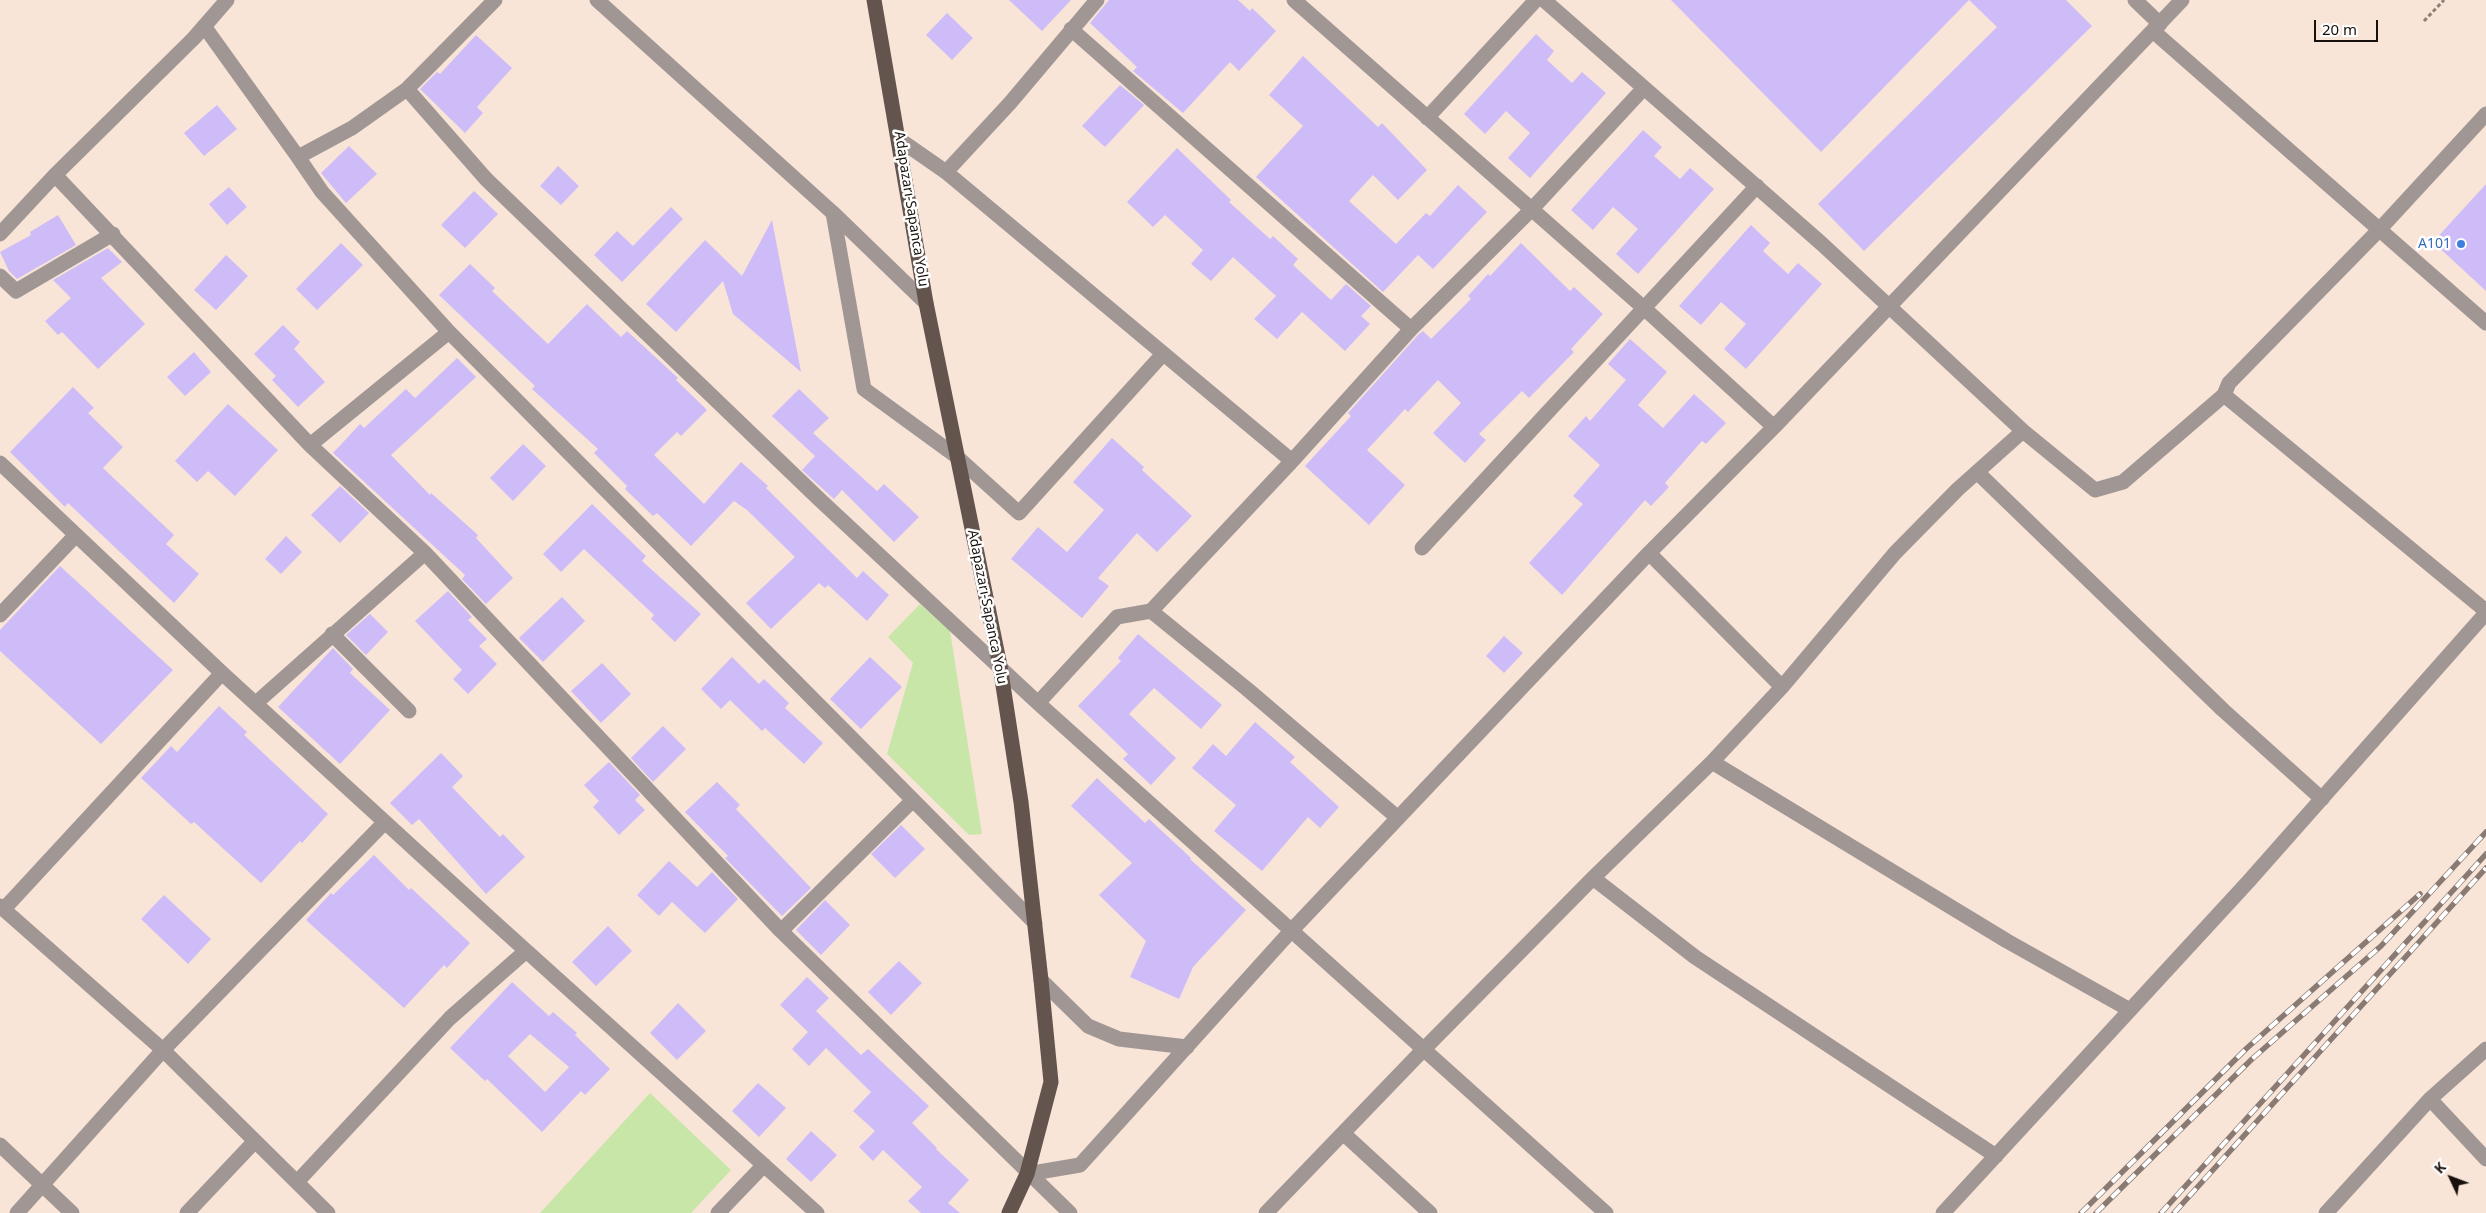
<!DOCTYPE html>
<meta charset="utf-8">
<style>
body{margin:0}
#map{position:relative;width:2486px;height:1213px;overflow:hidden;background:#f9e4d8;font-family:"Noto Sans",sans-serif}
canvas{display:block}
.north{position:absolute;left:2426px;top:1153px;width:50px;height:50px;-webkit-text-stroke:4px #fff;paint-order:stroke;rotate:313deg;font-size:14px;font-weight:700;line-height:20px;text-align:center;color:#17100c}
.north::after{content:'';display:block;margin:auto;width:18px;height:22px;background:#17100c;clip-path:polygon(50% 0,100% 100%,50% 72%,0 100%)}
.scale{position:absolute;left:2314px;top:20px;width:64px;height:22px;box-sizing:border-box;border:2px solid #17100c;border-top:0;padding-left:6px;font-size:15px;line-height:18px;white-space:nowrap;color:#17100c;-webkit-text-stroke:4px #fff;paint-order:stroke}
</style>
<div id="map">
<canvas width="2486" height="1213"></canvas>
<div class="north">K</div>
<div class="scale">20 m</div>
</div>
<script>
const ctx = document.querySelector('canvas').getContext('2d');
ctx.lineJoin = 'round';
function paint(path, color) { ctx.fillStyle = color; ctx.fill(path, 'evenodd'); }
const shape = rows => new Path2D(rows.map(r => 'M' + r).join(''));
function strokePath(path, color, width, dash) { ctx.strokeStyle = color; ctx.lineWidth = width; ctx.lineCap = dash ? 'butt' : 'round'; ctx.setLineDash(dash || []); ctx.stroke(path); }
function drawText(font, color, halo, rows, align = 'center') {
  ctx.font = font + ' "Noto Sans",sans-serif'; ctx.lineWidth = 5; ctx.setLineDash([]); ctx.textBaseline = 'middle'; ctx.strokeStyle = halo; ctx.fillStyle = color; for (const [text, x, y, turn = 0] of rows) {
    ctx.save(); ctx.translate(x, y); ctx.rotate((+turn || 0) * Math.PI / 180); ctx.textAlign = isNaN(turn) ? turn : align; if (halo) ctx.strokeText(text, 0, 0); ctx.fillText(text, 0, 0); ctx.restore();
  }
}
const green = shape([
 [920,604,950,631,982,834,969,835,887,754,913,663,888,637],
 [650,1093,731,1170,691,1213,540,1213]
]);
const building = shape([
 [1009,0,1071,0,1042,31],
 [1109,0,1238,0,1250,11,1252,8,1276,31,1239,71,1230,62,1183,113,1133,71,1137,67,1090,23],
 [1671,0,1969,0,1821,152],
 [1969,0,2066,0,2092,26,1864,251,1818,204,1997,27],
 [947,13,973,38,952,60,926,35],
 [1536,34,1554,51,1547,60,1572,83,1582,72,1606,93,1530,178,1508,158,1530,133,1506,111,1485,134,1464,114],
 [476,35,512,68,477,107,483,113,465,133,420,89,437,72,440,74],
 [1303,56,1378,127,1382,123,1427,170,1398,200,1373,175,1349,201,1396,244,1426,213,1430,216,1458,185,1487,212,1433,269,1418,255,1383,292,1256,177,1303,126,1269,95],
 [1120,85,1144,105,1105,147,1082,126],
 [217,105,237,129,204,156,184,133],
 [1643,130,1662,147,1654,156,1680,179,1690,168,1714,189,1638,274,1616,254,1638,229,1613,207,1593,230,1571,210],
 [349,146,377,174,346,203,321,173],
 [1177,148,1231,200,1229,202,1270,239,1273,236,1298,259,1293,265,1331,300,1346,284,1371,306,1361,316,1370,324,1345,351,1302,312,1277,339,1254,319,1276,296,1233,257,1211,281,1191,264,1203,250,1165,215,1153,227,1127,202],
 [558,166,579,186,561,205,540,186],
 [2486,184,2486,291,2433,242],
 [229,187,247,207,227,225,209,204],
 [474,191,498,214,465,248,441,225],
 [671,207,683,219,622,282,594,255,617,231,633,246],
 [58,215,76,245,17,279,9,271,0,252,31,235,30,232],
 [772,220,801,372,733,314,723,281,676,332,646,304,705,240,742,276],
 [1751,225,1770,243,1763,251,1788,274,1798,263,1822,284,1746,369,1724,349,1746,324,1721,302,1701,325,1679,306],
 [341,243,363,265,317,310,296,289],
 [1521,243,1570,291,1574,287,1603,314,1571,349,1574,352,1529,398,1522,391,1479,434,1486,440,1465,463,1433,433,1461,403,1438,380,1408,412,1405,409,1367,450,1405,485,1369,525,1305,466,1351,416,1348,413,1418,335,1423,331,1431,339,1471,299,1468,296,1488,274,1490,276],
 [108,248,122,262,101,278,145,324,98,369,62,332,58,335,45,321,71,298,53,280],
 [226,255,248,276,216,310,194,290],
 [470,264,495,288,492,291,548,344,587,304,621,337,627,331,678,378,676,380,707,410,681,436,677,432,654,455,704,504,741,462,768,486,766,488,857,578,863,571,889,595,867,621,828,585,825,588,819,583,771,629,746,603,795,557,747,510,734,501,691,546,657,513,653,516,625,489,627,486,594,453,598,449,532,389,535,386,439,295],
 [283,325,300,342,294,349,325,382,298,407,272,380,276,376,254,354],
 [1630,339,1667,372,1638,405,1663,428,1694,394,1726,423,1706,444,1702,441,1665,483,1669,487,1651,506,1645,500,1562,595,1529,563,1583,504,1573,496,1600,465,1568,436,1586,416,1590,421,1626,380,1608,364],
 [194,352,211,372,185,396,167,377],
 [457,358,476,377,391,455,430,495,431,493,478,535,476,538,513,578,486,604,462,579,465,575,333,453,360,424,364,428,406,389,415,398],
 [73,387,94,408,88,413,123,447,103,468,174,535,166,544,199,574,174,603,68,503,65,507,10,452],
 [799,389,829,418,813,433,877,491,884,484,919,517,894,542,842,490,834,499,802,470,815,456,772,416],
 [228,404,278,450,235,496,208,471,197,482,175,461],
 [1112,438,1144,467,1142,470,1192,516,1157,552,1137,533,1098,578,1109,586,1082,618,1011,559,1038,527,1067,552,1104,510,1073,482],
 [523,444,546,466,513,501,490,478],
 [340,486,369,513,340,543,311,515],
 [592,504,646,556,642,561,701,614,675,642,651,619,654,615,584,549,561,572,543,554],
 [286,536,302,552,281,574,265,559],
 [60,566,173,670,101,744,0,651,0,630],
 [448,591,472,617,468,620,487,639,479,646,497,664,468,694,453,679,462,670,415,621],
 [562,597,585,621,543,662,519,638],
 [370,614,388,632,366,655,346,635],
 [1138,634,1222,705,1201,729,1154,688,1129,714,1176,758,1151,785,1123,759,1128,754,1078,706,1121,661,1118,658],
 [1504,636,1523,653,1504,673,1486,656],
 [333,648,353,669,350,673,390,710,340,764,278,707],
 [732,657,759,684,764,679,789,703,785,708,823,743,804,764,765,728,762,731,730,700,721,709,701,689],
 [870,657,902,687,861,729,830,699],
 [602,663,631,694,601,723,571,691],
 [219,706,247,732,244,735,328,814,302,843,300,841,261,883,194,822,191,824,141,778,171,746,177,752],
 [1255,722,1295,757,1290,762,1339,807,1320,828,1308,817,1262,871,1214,831,1236,805,1192,768,1213,744,1226,756],
 [663,726,686,749,653,782,631,758],
 [441,753,463,776,452,787,500,837,503,834,525,857,486,894,419,819,412,825,390,803],
 [609,762,640,795,635,800,645,810,619,835,593,807,599,801,584,785],
 [1097,778,1145,823,1149,819,1191,858,1190,859,1246,910,1193,967,1179,999,1130,977,1146,941,1099,895,1132,863,1071,806],
 [717,782,740,805,736,809,811,888,782,916,725,858,728,856,685,812],
 [901,825,925,849,895,878,871,854],
 [374,855,409,890,411,888,470,943,447,968,444,965,404,1008,306,920,331,893,333,895],
 [669,861,697,887,712,872,738,899,705,933,672,902,659,916,637,895],
 [164,895,211,939,188,964,141,919],
 [825,900,850,925,821,955,796,930],
 [608,926,632,951,596,986,572,962],
 [899,961,922,983,891,1015,868,992],
 [807,977,829,998,816,1011,861,1055,868,1049,929,1106,912,1123,937,1148,936,1149,969,1180,948,1203,960,1213,921,1213,908,1201,922,1187,883,1150,873,1161,859,1147,875,1131,853,1111,871,1092,826,1048,809,1066,792,1049,808,1032,780,1005],
 [512,982,549,1016,553,1012,577,1033,575,1035,610,1069,585,1095,581,1091,542,1132,487,1079,485,1081,450,1048],
 [530,1034,569,1067,545,1092,508,1056],
 [678,1003,706,1031,677,1060,650,1033],
 [758,1083,786,1108,759,1137,732,1111],
 [811,1131,837,1155,811,1182,786,1159]
]);
const path = shape([
 [2424,21,2444,0]
]);
const minor = shape([
 [227,0,194,38,55,175,310,445,425,553,781,931,1070,1213],
 [495,0,407,89,486,179,819,499,1038,703,1606,1213],
 [597,0,833,213,926,303],
 [1544,0,1822,244,2023,431,2095,490,2123,482,2224,395,2229,383,2379,230,2486,114],
 [2135,0,2160,24],
 [204,26,298,157],
 [1071,29,1411,329],
 [2153,31,2486,323],
 [407,89,352,128,298,157,322,192,449,332,1035,923],
 [1427,118,1536,0],
 [900,140,946,172,1292,461],
 [946,172,1010,103,1097,0],
 [833,213,864,389,956,456,1019,513,1163,354],
 [0,234,55,175],
 [0,276,16,291,113,234],
 [2224,395,2486,611],
 [1774,427,2182,0],
 [310,445,449,332],
 [0,463,222,673,492,920,817,1213],
 [1977,472,2223,710,2322,799],
 [1422,548,1757,186],
 [1649,553,1782,687],
 [1151,611,1292,461,1411,329,1531,210,1644,88],
 [0,615,76,535],
 [332,634,409,711],
 [256,703,425,553],
 [1038,703,1117,617,1151,611,1247,689,1398,818],
 [1712,762,2007,941,2130,1010],
 [1593,878,1695,957,1996,1156],
 [0,906,163,1050,328,1213],
 [4,909,222,673],
 [781,931,912,801],
 [1041,980,1088,1026,1119,1039,1187,1047],
 [2430,1099,2486,1159],
 [1343,1133,1430,1213],
 [0,1145,72,1213],
 [1027,1174,1080,1165,1291,931,1649,553,1774,427,1645,309,1294,0],
 [297,1182,450,1018,526,951],
 [17,1213,163,1050,385,822],
 [187,1213,255,1141],
 [718,1213,764,1165],
 [1266,1213,1423,1050,1593,878,1712,762,1782,687,1895,553,1958,489,2023,431],
 [1943,1213,2248,882,2486,613],
 [2326,1213,2430,1099,2486,1049]
]);
const major = shape([
 [874,0,926,303,1000,666,1021,802,1041,980,1051,1082,1027,1174,1009,1213]
]);
const rail = shape([
 [2081,1213,2247,1048,2420,894],
 [2096,1213,2252,1059,2381,946,2486,832],
 [2161,1213,2486,854],
 [2174,1213,2486,868]
]);
const markers = [
 [2461,244,5,"#3f7fe0"]
];
const streetNames = [
 ["Adapazarı-Sapanca Yolu",911,209,81],
 ["Adapazarı-Sapanca Yolu",987,607,79]
];
const shopNames = [
 ["A101",2451,244]
];
paint(green, '#c7e6a7');
paint(building, '#cebcf8');
strokePath(path, '#8d7f76', 3, [4, 2.5]);
strokePath(minor, '#a09693', 15);
strokePath(major, '#64544e', 15);
strokePath(rail, '#897b73', 5.5);
strokePath(rail, '#fff', 4, [11]);
for (const [x, y, r, color] of markers) { const dot = new Path2D(); dot.arc(x, y, r, 0, 2 * Math.PI); ctx.fillStyle = color; ctx.fill(dot); strokePath(dot, '#fff', 2); }
drawText('14px', '#17100c', '#fff', streetNames);
drawText('14px', '#366cbe', '#fff', shopNames, 'right');
</script>
